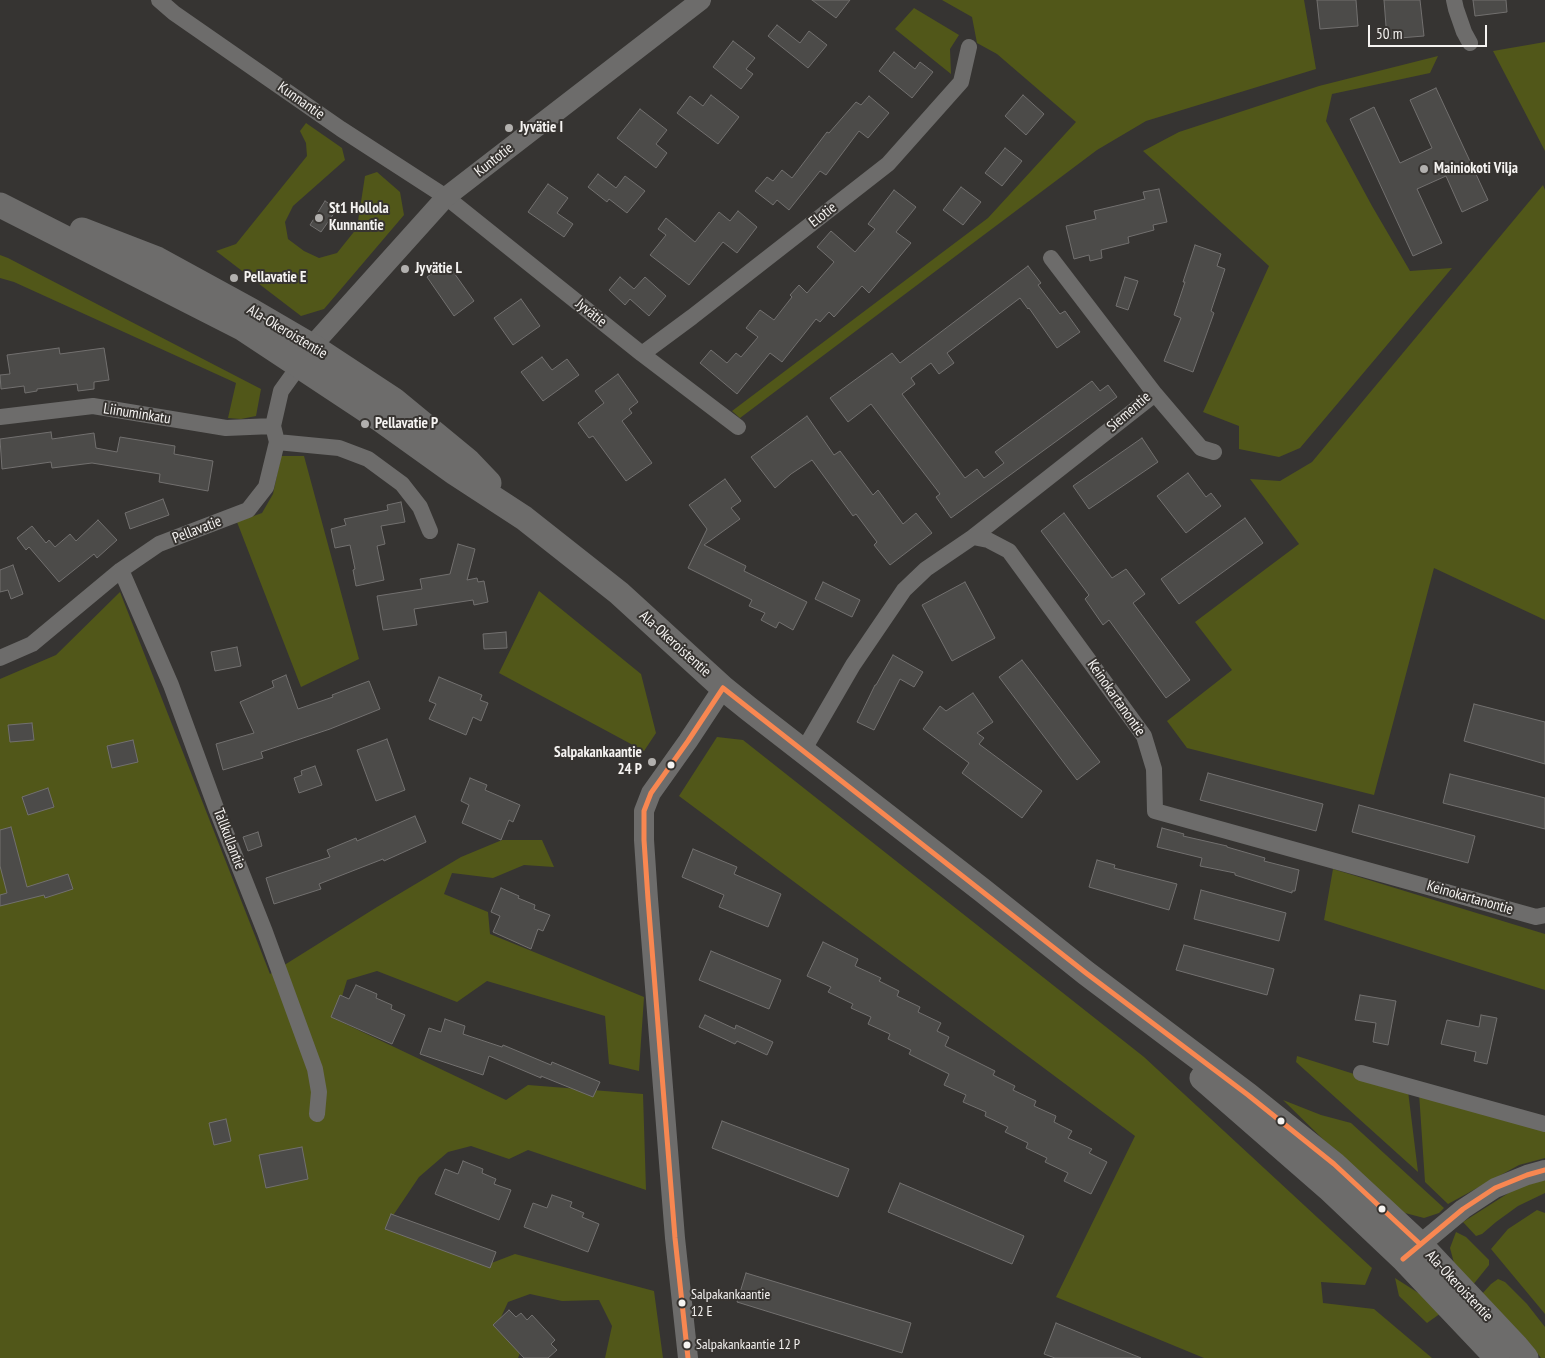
<!DOCTYPE html>
<meta charset="utf-8">
<style>
body{margin:0}
#map{position:relative;width:1545px;height:1358px;overflow:hidden;background:#363432;font-family:"PT Sans Narrow",sans-serif}
canvas{display:block}
.scale{position:absolute;left:1368px;top:25px;width:119px;height:22px;box-sizing:border-box;border:2px solid #f5f3f1;border-top:0;padding-left:6px;font-size:15px;line-height:18px;white-space:nowrap;color:#f5f3f1;-webkit-text-stroke:4px #373431;paint-order:stroke}
</style>
<div id="map">
<canvas width="1545" height="1358"></canvas>
<div class="scale">50 m</div>
</div>
<script>
const ctx = document.querySelector('canvas').getContext('2d');
ctx.lineJoin = 'round';
function paint(path, color) { ctx.fillStyle = color; ctx.fill(path, 'evenodd'); }
const shape = rows => new Path2D(rows.map(r => 'M' + r).join(''));
function strokePath(path, color, width, dash) { ctx.strokeStyle = color; ctx.lineWidth = width; ctx.lineCap = dash ? 'butt' : 'round'; ctx.setLineDash(dash || []); ctx.stroke(path); }
function drawText(font, color, halo, rows, align = 'center') {
  ctx.font = font + ' "PT Sans Narrow",sans-serif'; ctx.lineWidth = 4; ctx.setLineDash([]); ctx.textBaseline = 'middle'; ctx.strokeStyle = halo; ctx.fillStyle = color; for (const [text, x, y, turn = 0] of rows) {
    ctx.save(); ctx.translate(x, y); ctx.rotate((+turn || 0) * Math.PI / 180); ctx.textAlign = isNaN(turn) ? turn : align; if (halo) ctx.strokeText(text, 0, 0); ctx.fillText(text, 0, 0); ctx.restore();
  }
}
const green = shape([
 [942,0,1304,0,1316,69,1146,121,1097,150,740,418,732,411,988,218,1076,122,997,54,977,43,972,17],
 [914,8,959,35,950,49,951,74,895,29],
 [1545,42,1545,151,1493,51],
 [1438,56,1430,73,1332,94,1326,121,1372,206,1410,271,1452,268,1300,448,1279,457,1239,449,1239,426,1203,412,1269,266,1143,151,1179,132,1319,86],
 [306,123,342,148,345,160,293,206,285,222,288,239,304,251,319,258,337,253,357,228,365,176,377,172,400,192,404,215,324,309,301,316,216,251,236,244,307,156,306,143,300,131],
 [1543,185,1545,190,1545,620,1434,568,1374,795,1187,748,1167,721,1232,670,1195,622,1299,544,1250,479,1280,481,1312,462],
 [0,255,8,258,261,389,256,416,241,419,228,418,236,383,14,282,0,278],
 [281,456,304,456,359,659,301,687,237,522,262,513,273,494],
 [539,591,641,674,656,733,644,751,499,673],
 [120,592,270,974,377,907,461,857,502,840,542,840,554,867,524,865,493,878,452,873,444,894,488,912,490,934,644,997,639,1071,609,1064,605,1016,487,981,457,1002,377,971,347,980,335,1019,506,1100,528,1085,643,1094,646,1190,528,1150,509,1159,471,1146,448,1152,419,1177,388,1223,489,1264,515,1254,654,1291,663,1358,605,1358,612,1326,599,1300,562,1301,530,1294,508,1302,497,1326,520,1353,518,1358,0,1358,0,679,56,655],
 [717,737,743,740,1144,1057,1372,1268,1365,1285,1321,1282,1323,1303,1374,1309,1432,1358,1204,1358,1056,1297,1135,1136,679,796],
 [1333,869,1545,934,1545,990,1324,920],
 [1297,1056,1408,1091,1418,1172,1296,1062],
 [1419,1093,1545,1128,1545,1158,1519,1165,1448,1204,1425,1182],
 [1283,1100,1321,1115,1351,1123,1444,1208,1439,1213,1424,1218,1405,1213,1385,1200],
 [1545,1180,1545,1193,1518,1206,1496,1222,1482,1234,1476,1236,1463,1222,1518,1187],
 [1537,1210,1545,1213,1545,1314,1491,1249,1508,1229],
 [1456,1232,1466,1237,1489,1260,1489,1265,1472,1286,1454,1263,1450,1248],
 [1395,1278,1420,1294,1441,1313,1427,1323,1399,1296],
 [1498,1279,1505,1282,1527,1304,1545,1327,1545,1358,1541,1358,1526,1339,1482,1294,1491,1284]
]);
const building = shape([
 [812,0,850,0,836,18,812,0],
 [1317,0,1356,0,1358,26,1320,29,1317,0],
 [1384,0,1420,0,1424,36,1387,39,1384,0],
 [1473,0,1506,0,1507,12,1475,16,1473,0],
 [777,25,800,43,809,31,827,45,808,68,768,36,777,25],
 [733,41,755,58,746,69,753,74,741,89,713,67,733,41],
 [894,52,915,69,920,62,933,72,912,98,879,71,894,52],
 [1436,88,1488,200,1462,212,1446,176,1417,189,1442,243,1413,256,1350,119,1374,107,1400,163,1432,148,1410,100,1436,88],
 [711,95,739,117,718,144,677,113,690,96,703,106,711,95],
 [1023,95,1044,114,1026,135,1005,116,1023,95],
 [869,96,889,113,868,138,859,131,826,175,820,171,789,210,777,200,773,205,755,191,767,177,773,181,782,170,792,178,827,132,829,133,856,102,861,105,869,96],
 [640,109,667,130,656,144,667,153,656,168,617,138,640,109],
 [1005,148,1022,161,1002,186,985,173,1005,148],
 [598,174,616,188,625,176,645,191,627,213,609,199,607,202,588,187,598,174],
 [548,184,568,198,557,213,573,224,564,237,528,212,548,184],
 [961,187,981,202,963,225,943,210,961,187],
 [1159,189,1167,222,1153,225,1154,230,1128,237,1129,243,1101,250,1102,258,1090,261,1089,255,1074,259,1066,226,1096,219,1094,211,1145,199,1143,192,1159,189],
 [894,190,916,207,896,232,911,243,869,293,862,286,834,317,829,312,820,322,816,319,782,362,770,353,737,394,700,363,711,350,727,363,736,353,741,357,758,337,746,328,760,310,774,320,792,297,790,295,799,285,807,293,834,262,817,247,831,231,855,252,875,229,868,224,894,190],
 [325,201,337,209,321,232,310,225,325,201],
 [738,211,757,227,737,253,723,242,689,285,650,255,666,235,658,229,666,218,695,242,719,212,730,221,738,211],
 [1195,245,1221,254,1217,266,1225,269,1211,311,1214,313,1193,372,1164,361,1181,318,1174,315,1185,282,1183,282,1195,245],
 [447,263,474,301,454,316,427,277,447,263],
 [1028,266,1041,283,1038,285,1060,314,1065,311,1080,332,1057,348,1029,308,1028,309,1020,298,947,353,954,363,939,374,931,363,911,378,915,384,902,394,965,478,977,469,984,478,1004,463,995,452,1092,381,1100,391,1108,385,1117,397,951,518,936,497,940,494,871,404,848,422,830,398,892,353,900,363,1028,266],
 [620,277,634,289,645,277,666,296,649,316,630,299,625,305,609,290,620,277],
 [1125,277,1138,281,1128,310,1116,306,1125,277],
 [521,299,540,326,513,345,494,318,521,299],
 [59,348,60,354,104,348,109,380,94,382,94,389,78,391,77,384,37,389,37,391,25,393,24,386,1,389,0,375,10,374,7,355,59,348],
 [542,357,552,370,567,359,579,375,543,401,521,372,542,357],
 [618,374,638,402,629,409,632,413,622,421,652,463,626,481,593,436,589,438,578,423,604,403,595,391,618,374],
 [807,416,834,455,840,451,873,495,878,490,903,524,916,513,932,533,890,565,874,545,877,542,856,514,853,516,812,460,791,474,775,488,751,457,807,416],
 [51,432,52,439,94,433,96,448,117,452,120,437,175,446,174,454,213,461,208,491,159,482,160,474,92,463,52,468,51,462,2,469,0,439,51,432],
 [1142,438,1158,462,1089,509,1073,486,1142,438],
 [1188,473,1206,497,1211,493,1221,506,1186,533,1157,496,1188,473],
 [725,479,741,501,731,508,740,519,704,545,746,566,744,571,807,602,793,630,779,622,776,628,761,620,765,613,749,606,752,600,688,568,707,529,689,505,725,479],
 [163,499,169,515,130,529,125,513,163,499],
 [401,502,405,522,381,526,385,544,377,546,384,580,356,586,353,570,355,569,350,545,335,548,331,529,346,525,344,519,388,510,387,505,401,502],
 [1064,513,1112,578,1126,569,1145,594,1133,603,1190,680,1166,698,1109,620,1103,625,1085,599,1089,595,1041,531,1064,513],
 [1245,518,1263,543,1179,604,1161,579,1245,518],
 [98,520,117,540,97,558,94,554,59,582,29,547,26,550,17,538,32,526,46,543,49,540,55,547,70,534,76,541,98,520],
 [458,544,475,549,467,580,477,578,478,582,484,581,488,602,474,605,473,600,414,609,417,625,383,630,377,596,422,589,420,579,450,574,458,544],
 [13,565,23,594,11,599,8,590,0,592,0,570,13,565],
 [823,582,860,600,852,617,815,599,823,582],
 [965,582,995,638,952,661,922,605,965,582],
 [506,632,507,648,484,649,483,634,506,632],
 [237,647,241,666,215,671,211,652,237,647],
 [893,655,923,672,914,687,900,679,874,730,857,722,875,685,876,685,893,655],
 [1022,660,1100,762,1077,780,999,677,1022,660],
 [286,675,298,709,333,697,332,695,369,681,380,709,330,729,261,752,263,758,223,770,216,744,254,733,240,702,274,687,272,681,286,675],
 [439,677,482,695,480,700,488,703,481,721,473,717,466,735,429,719,436,704,429,701,439,677],
 [973,693,993,722,977,733,984,738,979,744,1042,791,1022,818,962,773,969,763,923,729,940,706,946,711,973,693],
 [1474,704,1545,722,1545,764,1464,741,1474,704],
 [32,723,34,740,10,742,8,725,32,723],
 [387,739,405,790,376,801,357,750,387,739],
 [133,740,138,762,112,768,107,746,133,740],
 [315,766,322,785,299,793,294,778,302,775,301,771,315,766],
 [1208,773,1323,804,1316,831,1200,800,1208,773],
 [1450,774,1545,798,1545,829,1443,803,1450,774],
 [470,778,487,785,485,790,520,805,513,822,509,820,501,840,462,823,469,805,461,801,470,778],
 [48,788,54,807,28,815,22,797,48,788],
 [1359,805,1475,836,1468,863,1352,832,1359,805],
 [415,816,426,842,384,861,383,859,319,884,321,889,274,904,266,878,330,857,327,850,356,838,357,841,415,816],
 [11,827,27,887,68,874,73,889,45,898,44,895,0,906,0,895,7,893,0,866,0,830,11,827],
 [1162,828,1184,834,1183,836,1227,846,1227,847,1265,858,1264,861,1299,870,1295,891,1292,891,1292,893,1235,875,1235,873,1200,866,1202,858,1157,847,1162,828],
 [258,832,262,846,248,851,243,837,258,832],
 [693,849,737,867,734,874,781,894,768,927,719,907,724,895,682,877,693,849],
 [1097,860,1115,865,1114,868,1177,884,1169,910,1089,887,1097,860],
 [501,888,519,896,518,898,535,905,534,909,550,915,543,931,538,929,531,949,493,932,500,916,491,912,501,888],
 [1201,890,1286,913,1279,941,1194,919,1201,890],
 [823,942,858,959,855,966,881,978,879,981,899,991,897,996,920,1007,918,1012,941,1023,937,1031,949,1037,945,1046,995,1071,993,1075,1015,1086,1013,1090,1036,1101,1034,1106,1056,1116,1054,1122,1072,1131,1068,1138,1092,1149,1089,1153,1107,1162,1091,1194,1064,1181,1068,1173,1045,1162,1047,1158,1026,1148,1028,1143,1005,1132,1008,1127,985,1116,986,1112,963,1102,966,1095,944,1085,949,1074,909,1054,911,1050,888,1039,890,1034,868,1024,871,1017,851,1008,853,1004,828,992,831,987,807,976,823,942],
 [1184,945,1274,969,1267,995,1176,970,1184,945],
 [711,951,781,980,769,1009,699,980,711,951],
 [356,985,377,994,376,998,392,1005,391,1009,405,1015,392,1044,331,1017,340,995,349,999,356,985],
 [1360,995,1396,1001,1388,1045,1373,1042,1376,1023,1355,1020,1360,995],
 [705,1015,735,1029,736,1025,773,1042,767,1055,737,1041,735,1044,699,1027,705,1015],
 [1481,1015,1497,1018,1487,1064,1474,1061,1476,1052,1441,1044,1447,1020,1479,1027,1481,1015],
 [445,1019,465,1026,463,1034,502,1047,503,1045,551,1065,552,1062,600,1082,593,1097,541,1076,541,1078,489,1056,483,1075,420,1054,429,1028,441,1032,445,1019],
 [226,1119,231,1141,214,1145,209,1123,226,1119],
 [722,1121,849,1169,838,1197,712,1148,722,1121],
 [302,1147,308,1179,266,1188,259,1155,302,1147],
 [463,1161,483,1169,482,1173,496,1179,494,1184,511,1190,499,1220,435,1194,445,1169,458,1174,463,1161],
 [900,1183,1024,1236,1012,1264,888,1212,900,1183],
 [552,1195,572,1202,570,1207,584,1213,582,1217,599,1224,588,1252,524,1227,533,1203,547,1208,552,1195],
 [391,1214,496,1252,490,1268,385,1229,391,1214],
 [746,1273,911,1323,902,1353,737,1302,746,1273],
 [509,1310,516,1317,521,1313,527,1320,532,1315,555,1340,551,1344,557,1350,548,1358,524,1358,493,1325,509,1310],
 [1056,1323,1141,1358,1055,1358,1044,1354,1056,1323]
]);
const minor = shape([
 [159,0,174,13,341,129,446,197,642,354,738,427],
 [1454,0,1456,9,1464,32,1470,43],
 [642,354,692,317,888,164,961,82,969,47],
 [1155,394,1201,448,1214,452],
 [0,417,93,406,226,428,273,426],
 [277,442,339,448,368,459,402,484,420,507,430,531],
 [973,537,1155,394,1051,258],
 [121,570,171,685,216,808,265,932,315,1069,319,1092,317,1114],
 [0,658,32,644,121,570,159,544,248,510,266,487,277,442,273,426,281,391,304,359],
 [803,751,853,665,904,590,926,569,973,537,988,540,1009,551,1144,736,1154,769,1155,811,1536,917,1545,915],
 [1361,1073,1545,1124]
]);
const tertiary = shape([
 [312,346,446,197,701,0],
 [1409,1254,1463,1209,1495,1188,1527,1175,1545,1170],
 [688,1358,675,1238,648,899,644,840,644,811,651,793,688,741,723,688]
]);
const primary = shape([
 [0,205,242,328,381,420,455,473,524,518,619,593,723,688,749,709,982,890,1086,973,1248,1095,1334,1164,1420,1244,1516,1346,1526,1358],
 [82,230,157,259,252,311,312,346,394,400,468,461,489,483],
 [1202,1078,1328,1188,1403,1259,1497,1358]
]);
const bus1 = shape([
 [723,688,1086,973,1248,1095,1334,1164,1420,1244],
 [1403,1259,1463,1209,1495,1188,1527,1175,1545,1170],
 [688,1358,675,1238,648,899,644,840,644,811,651,793,688,741,723,688]
]);
const markers = [
 [509,128,5,"#b2b0ae"],
 [1424,169,5,"#b2b0ae"],
 [319,218,5,"#b2b0ae"],
 [405,269,5,"#b2b0ae"],
 [234,278,5,"#b2b0ae"],
 [365,424,5,"#b2b0ae"],
 [652,762,5,"#b2b0ae"],
 [671,765,4.5,"#f5f3f1"],
 [1281,1121,4.5,"#f5f3f1"],
 [1382,1209,4.5,"#f5f3f1"],
 [682,1303,4.5,"#f5f3f1"],
 [687,1345,4.5,"#f5f3f1"]
];
const busNames = [
 ["Salpakankaantie",691,1295],
 ["12 E",691,1312],
 ["Salpakankaantie 12 P",696,1345]
];
const streetNames = [
 ["Kunnantie",301,101,35],
 ["Kuntotie",494,160,-38],
 ["Elotie",823,215,-38],
 ["Jyvätie",591,313,39],
 ["Ala-Okeroistentie",287,332,31],
 ["Siementie",1129,412,-41],
 ["Liinuminkatu",137,414,9],
 ["Pellavatie",197,530,-21],
 ["Ala-Okeroistentie",675,644,42],
 ["Keinokartanontie",1116,698,55],
 ["Tallkullantie",229,839,69],
 ["Keinokartanontie",1470,898,16],
 ["Ala-Okeroistentie",1459,1286,47]
];
const poiNames = [
 ["Jyvätie I",519,128],
 ["Mainiokoti Vilja",1434,169],
 ["St1 Hollola",329,209],
 ["Kunnantie",329,226],
 ["Jyvätie L",415,269],
 ["Pellavatie E",244,278],
 ["Pellavatie P",375,424],
 ["Salpakankaantie",642,753,"right"],
 ["24 P",642,770,"right"]
];
paint(green, '#515719');
paint(building, '#4c4b49');
strokePath(building, '#72706f', 1);
strokePath(minor, '#6d6c6b', 16);
strokePath(tertiary, '#6d6c6b', 20);
strokePath(primary, '#6d6c6b', 25);
strokePath(bus1, '#f88751', 5);
for (const [x, y, r, color] of markers) { const dot = new Path2D(); dot.arc(x, y, r, 0, 2 * Math.PI); ctx.fillStyle = color; ctx.fill(dot); strokePath(dot, '#373431', 2); }
drawText('14px', '#f5f3f1', '#373431', busNames, 'left');
drawText('15px', '#f5f3f1', '#373431', streetNames);
drawText('bold 15px', '#f5f3f1', '#373431', poiNames, 'left');
</script>
